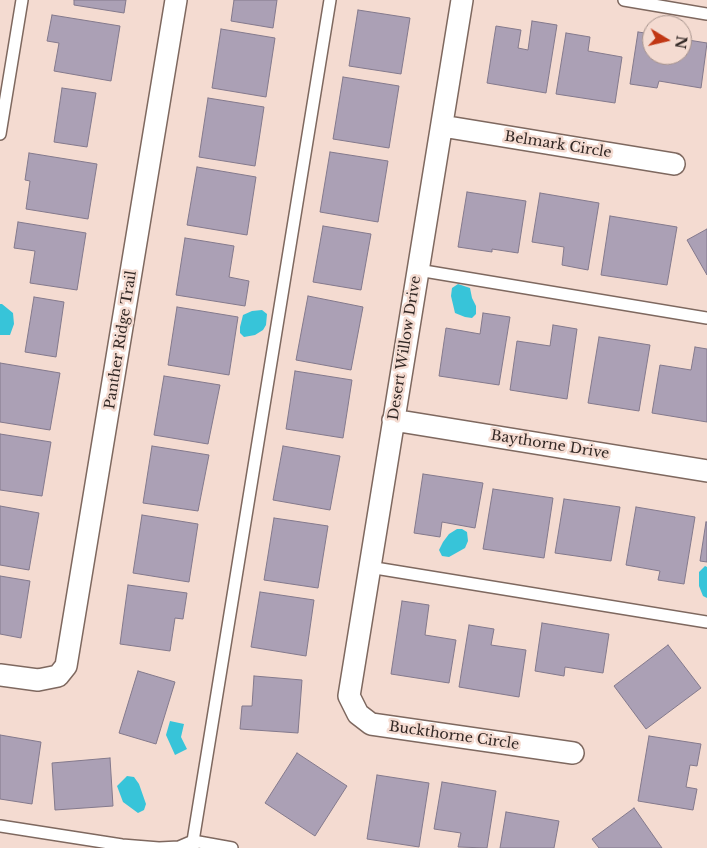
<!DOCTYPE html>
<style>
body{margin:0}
#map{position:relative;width:707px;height:848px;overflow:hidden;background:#f4dbd1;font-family:"Libre Baskerville",serif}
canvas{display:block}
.north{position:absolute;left:642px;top:15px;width:50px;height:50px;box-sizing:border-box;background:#f4dbd1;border:1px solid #a6938c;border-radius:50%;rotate:99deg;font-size:14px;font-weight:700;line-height:20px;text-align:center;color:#312724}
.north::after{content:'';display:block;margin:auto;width:18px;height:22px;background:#c13714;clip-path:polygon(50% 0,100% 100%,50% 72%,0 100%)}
</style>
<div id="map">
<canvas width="707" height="848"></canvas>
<div class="north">N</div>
</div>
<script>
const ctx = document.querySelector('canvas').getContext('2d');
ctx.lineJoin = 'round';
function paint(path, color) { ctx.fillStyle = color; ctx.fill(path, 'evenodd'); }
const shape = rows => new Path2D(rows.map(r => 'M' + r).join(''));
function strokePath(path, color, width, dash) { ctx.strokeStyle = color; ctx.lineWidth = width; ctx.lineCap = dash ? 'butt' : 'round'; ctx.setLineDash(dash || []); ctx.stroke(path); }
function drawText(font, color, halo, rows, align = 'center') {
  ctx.font = font + ' "Libre Baskerville",serif'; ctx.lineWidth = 5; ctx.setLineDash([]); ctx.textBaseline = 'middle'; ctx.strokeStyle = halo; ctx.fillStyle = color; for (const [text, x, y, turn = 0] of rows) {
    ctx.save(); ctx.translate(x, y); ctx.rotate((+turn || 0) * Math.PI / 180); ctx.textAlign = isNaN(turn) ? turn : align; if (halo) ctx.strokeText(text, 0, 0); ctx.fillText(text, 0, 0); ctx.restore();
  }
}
const water = shape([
 [458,284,470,288,472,298,476,306,476,314,472,318,465,317,455,313,451,296,452,288],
 [0,304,2,304,13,313,14,324,10,335,0,335],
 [262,310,267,314,266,325,263,330,255,335,244,337,240,333,240,327,243,315,252,311],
 [457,529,462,529,467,532,468,541,465,548,449,557,442,556,439,550,443,542,449,534],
 [705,566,707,567,707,598,703,596,699,586,699,572],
 [170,721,184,724,181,737,187,749,175,755,166,735],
 [127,776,134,777,139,784,146,804,144,810,138,813,123,802,117,786]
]);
const building = shape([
 [74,0,126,0,124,13,74,5,74,0],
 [234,0,277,0,273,28,231,21,234,0],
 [358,10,410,18,401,74,349,66,358,10],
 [52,15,120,26,111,81,54,71,59,43,47,41,52,15],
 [532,21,557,25,546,93,487,83,496,26,521,30,518,48,528,50,532,21],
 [221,29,275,38,266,97,212,88,221,29],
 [638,32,652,34,652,55,682,55,682,39,707,43,701,88,659,81,657,88,630,84,638,32],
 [566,33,590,37,588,51,622,57,615,103,556,94,566,33],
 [343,77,399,86,389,148,333,139,343,77],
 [62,88,96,93,87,147,54,142,62,88],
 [208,98,264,107,255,166,199,157,208,98],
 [330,152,388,161,378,222,320,212,330,152],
 [29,153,97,164,88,219,26,209,30,181,25,180,29,153],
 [197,167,256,177,247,235,187,225,197,167],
 [467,192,526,201,518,253,492,249,492,252,458,247,467,192],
 [540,193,599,203,588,270,562,265,564,247,532,242,540,193],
 [610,216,677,227,667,285,601,275,610,216],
 [18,222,86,233,77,290,30,283,35,251,14,248,18,222],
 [323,226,371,234,361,290,313,282,323,226],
 [707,229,707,275,687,240,707,229],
 [185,238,234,246,229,277,249,281,245,306,176,295,185,238],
 [308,296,363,307,351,370,296,360,308,296],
 [34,297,64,302,56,357,25,352,34,297],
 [177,307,238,317,229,375,168,365,177,307],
 [483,313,510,317,499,385,439,376,446,328,480,334,483,313],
 [553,325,577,329,567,399,510,390,517,341,550,346,553,325],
 [599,337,650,345,639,411,588,403,599,337],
 [695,347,707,349,707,422,652,413,660,365,691,370,695,347],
 [0,363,60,373,50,430,0,422,0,363],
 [295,371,352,380,343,438,286,429,295,371],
 [164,376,220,385,208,444,154,435,164,376],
 [0,434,51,442,42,496,0,490,0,434],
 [152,446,209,455,198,511,143,503,152,446],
 [283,446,340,456,330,510,273,500,283,446],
 [423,474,483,483,475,528,442,522,440,537,414,533,423,474],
 [493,489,553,498,544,558,483,549,493,489],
 [564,499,620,507,611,561,555,553,564,499],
 [0,506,39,513,29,570,0,565,0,506],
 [636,507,695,517,684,584,658,580,660,571,626,565,636,507],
 [142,515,198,524,189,582,133,573,142,515],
 [274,518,328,526,318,588,264,580,274,518],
 [706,522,707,522,707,562,700,561,706,522],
 [0,576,30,581,21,638,0,634,0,576],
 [128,585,187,593,183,619,175,618,170,651,120,644,128,585],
 [260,592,314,600,306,656,251,647,260,592],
 [402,601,429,605,425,635,456,640,449,683,391,674,402,601],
 [542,623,609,634,603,673,565,667,564,676,535,671,542,623],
 [469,625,494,629,491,645,526,650,519,697,459,687,469,625],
 [668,645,701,688,646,729,614,686,668,645],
 [138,671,175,682,156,744,119,733,138,671],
 [254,676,302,680,298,733,240,729,242,706,252,706,254,676],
 [0,735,41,742,32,804,0,799,0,735],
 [649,736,701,744,697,766,690,765,686,787,697,789,693,810,638,801,649,736],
 [297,753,347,786,315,836,265,803,297,753],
 [110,758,113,806,55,810,52,763,110,758],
 [377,775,429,783,419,847,367,839,377,775],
 [442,782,496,791,487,848,458,847,461,833,434,829,442,782],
 [634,808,662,848,599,848,592,839,634,808],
 [506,812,559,821,554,848,500,848,506,812]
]);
const lane = shape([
 [624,0,707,14],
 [0,134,22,0],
 [418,270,707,318],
 [369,567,707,622],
 [0,826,122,845,159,848,179,847,193,841,330,0],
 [193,847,193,841,232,848]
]);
const street = shape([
 [462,0,349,696,358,714,371,724,573,753],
 [442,126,674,164],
 [393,420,707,471],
 [0,675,38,680,58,676,66,666,176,0]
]);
const streetNames = [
 ["Belmark Circle",558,145,9],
 ["Panther Ridge Trail",121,340,-81],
 ["Desert Willow Drive",405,348,-81],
 ["Baythorne Drive",550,445,9],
 ["Buckthorne Circle",454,736,8]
];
paint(water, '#37c4d9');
paint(building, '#aba0b5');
strokePath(building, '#83798c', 1);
strokePath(lane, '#7e685f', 14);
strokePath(street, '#7e685f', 24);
strokePath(lane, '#fff', 11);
strokePath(street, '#fff', 21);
drawText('14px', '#312724', '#f4dbd1', streetNames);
</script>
